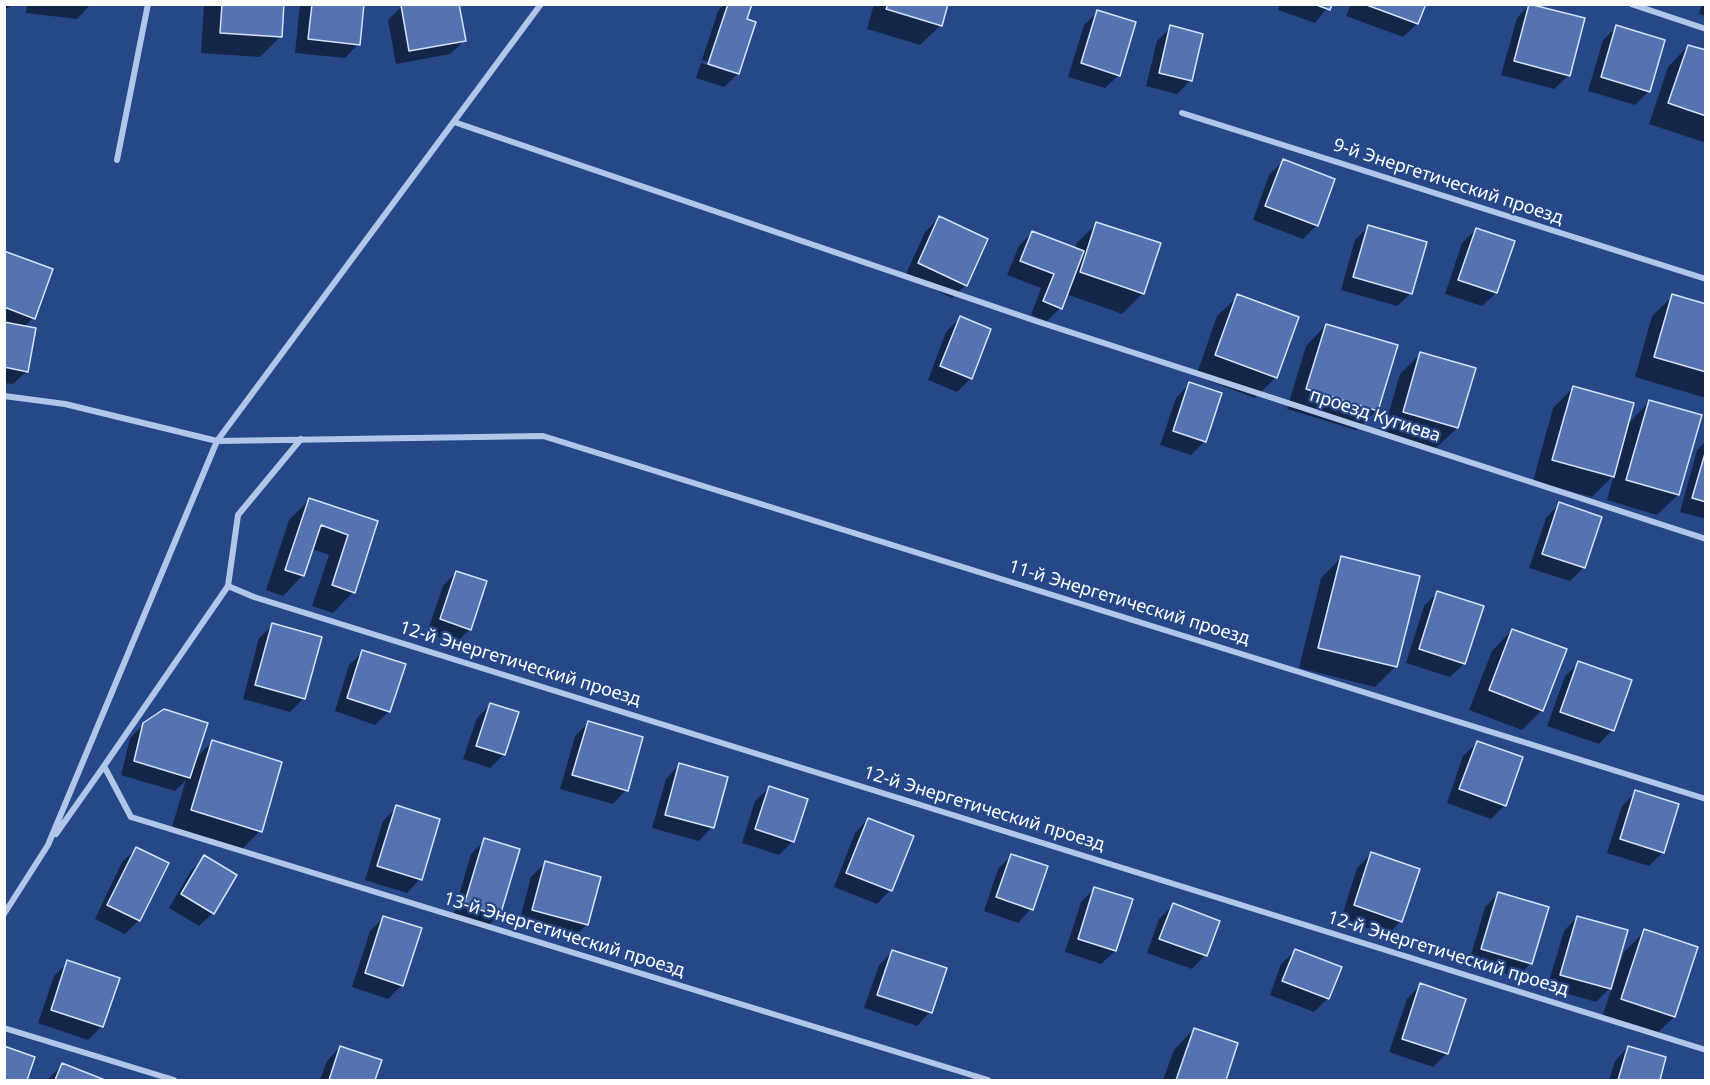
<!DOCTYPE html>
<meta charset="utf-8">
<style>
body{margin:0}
#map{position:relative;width:1710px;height:1085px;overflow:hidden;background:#264888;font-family:"Noto Sans",sans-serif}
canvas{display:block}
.frame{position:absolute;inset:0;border:6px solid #fff;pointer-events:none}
</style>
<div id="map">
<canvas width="1710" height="1085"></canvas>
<div class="frame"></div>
</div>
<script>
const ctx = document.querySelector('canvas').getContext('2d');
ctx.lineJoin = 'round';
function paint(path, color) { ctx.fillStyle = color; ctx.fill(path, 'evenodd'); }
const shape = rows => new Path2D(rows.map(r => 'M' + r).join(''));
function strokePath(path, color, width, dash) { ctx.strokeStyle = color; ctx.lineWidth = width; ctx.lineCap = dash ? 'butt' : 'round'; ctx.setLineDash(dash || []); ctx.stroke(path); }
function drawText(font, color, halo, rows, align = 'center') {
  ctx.font = font + ' "Noto Sans",sans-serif'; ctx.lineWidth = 4.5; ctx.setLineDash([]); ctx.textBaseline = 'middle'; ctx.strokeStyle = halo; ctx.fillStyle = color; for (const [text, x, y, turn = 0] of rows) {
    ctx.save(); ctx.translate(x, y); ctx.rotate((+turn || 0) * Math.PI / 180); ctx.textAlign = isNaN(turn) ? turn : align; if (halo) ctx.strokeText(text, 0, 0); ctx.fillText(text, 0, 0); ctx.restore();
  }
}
const shadow = shape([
 [4,4,12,4,8,8,4,8],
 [27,4,91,4,77,19,26,13],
 [204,4,283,4,281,36,260,57,201,53],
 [300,4,363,4,358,44,345,58,295,53],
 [411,4,458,4,464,41,450,54,396,64,388,20,402,6],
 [724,4,751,4,745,20,738,74,724,87,696,78,718,11],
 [702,60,732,70,732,73,701,63],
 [874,4,947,4,941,25,920,45,867,29],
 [1280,4,1330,4,1315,23,1278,10],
 [1351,4,1424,4,1417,24,1403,37,1346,16],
 [1530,4,1584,19,1568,76,1554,89,1501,75,1517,18],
 [1702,4,1706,4,1706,16,1699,14],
 [1098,12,1119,75,1105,88,1068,77,1084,25],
 [1171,27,1191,80,1177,94,1146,86,1157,41],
 [1617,27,1649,91,1635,105,1588,91,1603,40],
 [1688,46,1706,52,1706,143,1649,124,1668,67],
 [1283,161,1317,225,1303,239,1253,220,1269,175],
 [939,218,966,285,952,298,905,276,925,232],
 [1097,223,1143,293,1122,314,1066,294,1060,308,1047,321,1031,315,1041,288,1007,275,1019,246,1032,232,1075,249,1076,244],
 [1369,226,1411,293,1397,306,1341,290,1355,240],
 [1476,229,1496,293,1482,306,1445,294,1462,243],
 [4,252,33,318,24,327,27,371,13,384,4,383],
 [1238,296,1297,318,1275,378,1255,398,1196,376,1217,316],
 [1673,296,1706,306,1706,398,1635,377,1652,316],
 [960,318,971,378,957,392,928,380,946,332],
 [1326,325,1377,410,1356,430,1287,409,1306,346],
 [1421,353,1457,428,1436,448,1383,433,1400,374],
 [1189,384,1205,441,1191,455,1160,445,1176,398],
 [1573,388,1627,425,1649,402,1678,495,1657,515,1607,500,1614,475,1592,497,1533,481,1553,408],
 [1706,441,1706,519,1680,512,1697,450],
 [309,500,377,522,353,592,333,613,312,606,329,555,312,549,303,575,283,596,266,590,289,520],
 [1559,504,1600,517,1583,568,1570,581,1529,568,1546,518],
 [1341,558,1396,666,1375,687,1299,668,1321,578],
 [456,572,470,629,456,643,427,633,443,586],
 [1438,592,1482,607,1464,664,1450,677,1406,663,1424,606],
 [273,625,304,698,290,712,243,699,259,638],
 [1512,630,1542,710,1522,730,1469,710,1492,651],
 [363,652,389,711,375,725,335,711,349,665],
 [1579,663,1630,681,1612,730,1599,744,1547,726,1565,676],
 [490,705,504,754,490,768,463,759,477,718],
 [588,723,626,790,613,804,560,789,575,736],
 [144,724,195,759,212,742,260,831,240,851,171,830,186,780,175,791,121,775,130,738],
 [1477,743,1505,805,1491,819,1447,803,1463,756],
 [679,765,712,827,699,841,652,828,666,779],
 [769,788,793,841,779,855,742,843,755,801],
 [1636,792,1663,852,1649,866,1607,853,1622,806],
 [397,807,420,879,407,893,365,880,383,821],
 [868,819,890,890,877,904,834,887,855,833],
 [485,840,499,915,485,929,452,919,471,854],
 [136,849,139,920,125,934,95,919,122,862],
 [1371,854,1401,921,1387,935,1341,919,1357,868],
 [1012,855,1031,909,1018,923,984,911,998,869],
 [205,857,213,913,199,926,169,908,191,871],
 [545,863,587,924,573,938,519,923,531,877],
 [1095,888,1131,900,1115,951,1101,964,1065,952,1081,902],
 [1498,894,1531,963,1517,977,1469,962,1485,907],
 [1173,905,1218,922,1205,955,1192,969,1147,953,1159,919],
 [384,917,402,985,388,999,352,987,370,931],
 [1577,917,1611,987,1596,1002,1547,988,1564,931],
 [1645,931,1674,1017,1653,1037,1601,1020,1624,952],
 [1295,951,1328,998,1314,1012,1270,995,1281,964],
 [892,952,930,1012,917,1026,864,1008,879,965],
 [68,962,102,1026,88,1040,38,1023,54,976],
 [1420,985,1447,1053,1433,1067,1389,1052,1407,999],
 [1194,1029,1236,1044,1224,1080,1163,1080,1174,1050],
 [340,1047,380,1061,374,1080,320,1080,327,1061],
 [1628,1047,1664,1058,1658,1080,1609,1080,1615,1061],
 [62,1065,102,1080,47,1080]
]);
const building = shape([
 [222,4,284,4,282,37,220,33,222,4],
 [312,4,364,4,360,45,308,39,312,4],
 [459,4,466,41,409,51,401,5,459,4],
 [728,4,752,4,747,19,756,22,739,74,708,64,728,4],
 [888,4,948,4,942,26,886,9,888,4],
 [1314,4,1332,4,1330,10,1314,4],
 [1364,4,1426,4,1418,24,1364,4],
 [1529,4,1585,18,1570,76,1514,61,1529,4],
 [1097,10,1136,22,1120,76,1081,63,1097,10],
 [1170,25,1203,34,1192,81,1159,73,1170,25],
 [1616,25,1665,40,1650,92,1601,77,1616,25],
 [1688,45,1706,50,1706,116,1668,103,1688,45],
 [1283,159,1335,179,1318,226,1265,206,1283,159],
 [939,216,988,239,967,286,918,263,939,216],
 [1096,222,1161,243,1144,294,1080,272,1096,222],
 [1368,225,1427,242,1412,294,1353,277,1368,225],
 [1476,228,1515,241,1497,293,1458,280,1476,228],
 [1032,231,1084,251,1062,309,1043,301,1054,274,1020,261,1032,231],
 [4,251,53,269,35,319,4,307,4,251],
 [1237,294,1299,317,1277,378,1215,355,1237,294],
 [1672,294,1706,304,1706,372,1654,357,1672,294],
 [960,316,991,329,972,379,940,366,960,316],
 [4,322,36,328,28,372,4,367,4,322],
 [1326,324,1398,345,1378,411,1306,389,1326,324],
 [1420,352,1476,368,1458,428,1403,412,1420,352],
 [1189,382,1222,393,1206,442,1173,431,1189,382],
 [1573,386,1634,403,1614,477,1552,460,1573,386],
 [1649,400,1702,415,1679,495,1626,480,1649,400],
 [1706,450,1706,502,1692,498,1706,450],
 [309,498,378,521,355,593,332,585,348,535,321,525,304,576,285,570,309,498],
 [1559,502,1602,517,1585,568,1542,554,1559,502],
 [1341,556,1420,576,1397,667,1318,648,1341,556],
 [456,571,487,581,471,630,440,619,456,571],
 [1437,591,1484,606,1465,664,1419,649,1437,591],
 [272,623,322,637,305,699,255,685,272,623],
 [1512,629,1567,649,1543,711,1489,690,1512,629],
 [362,650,406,664,390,712,347,698,362,650],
 [1578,661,1632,680,1614,731,1560,712,1578,661],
 [490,703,519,712,505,755,476,746,490,703],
 [164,709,208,723,190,778,134,761,143,723,164,709],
 [588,721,643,737,628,791,572,775,588,721],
 [212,740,282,762,262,832,191,810,212,740],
 [1477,741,1523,757,1506,806,1459,789,1477,741],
 [679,763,728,777,714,828,665,815,679,763],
 [769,786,808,799,794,842,755,829,769,786],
 [1635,790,1679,804,1664,853,1620,839,1635,790],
 [396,805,440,819,422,880,377,866,396,805],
 [868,818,914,836,892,891,846,873,868,818],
 [484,838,520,849,500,916,464,905,484,838],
 [136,847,169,863,140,921,107,905,136,847],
 [1371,852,1420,869,1402,922,1354,905,1371,852],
 [1011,854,1048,866,1033,910,996,897,1011,854],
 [204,855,237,875,214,914,181,894,204,855],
 [545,861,601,877,588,925,532,910,545,861],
 [1094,887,1133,899,1116,951,1078,939,1094,887],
 [1498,892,1549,907,1532,964,1481,949,1498,892],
 [1173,903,1220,921,1207,956,1159,939,1173,903],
 [383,916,422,928,403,986,365,973,383,916],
 [1577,916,1628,930,1611,989,1560,975,1577,916],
 [1644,929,1698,947,1675,1017,1621,999,1644,929],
 [1295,949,1342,967,1329,999,1282,981,1295,949],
 [892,950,947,968,932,1013,877,995,892,950],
 [67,960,120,978,103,1027,51,1010,67,960],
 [1420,983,1466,999,1448,1054,1402,1039,1420,983],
 [1194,1028,1238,1043,1226,1080,1176,1080,1194,1028],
 [4,1046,35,1057,27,1080,4,1080,4,1046],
 [340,1046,382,1060,375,1080,329,1080,340,1046],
 [1628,1046,1666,1057,1660,1080,1618,1080,1628,1046],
 [62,1063,105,1080,55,1080,62,1063]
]);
const minor = shape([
 [1631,4,1706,29],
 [1182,113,1706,279],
 [454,122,1036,321,1706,539],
 [117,160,148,4],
 [4,396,65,404,217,441,543,436,1706,799],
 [301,439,238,515,228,586,104,766,131,817,988,1080],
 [228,586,254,597,1706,1050],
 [56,834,104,766],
 [4,914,48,845,217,441,541,4],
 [4,1028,174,1080]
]);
const streetNames = [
 ["9-й Энергетический проезд",1448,182,18],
 ["проезд Кугиева",1375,416,18],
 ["11-й Энергетический проезд",1129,603,17],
 ["12-й Энергетический проезд",520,664,17],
 ["12-й Энергетический проезд",984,809,17],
 ["13-й Энергетический проезд",564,935,17],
 ["12-й Энергетический проезд",1448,954,17]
];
paint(shadow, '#0007');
paint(building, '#5374b1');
strokePath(building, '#d6e2f7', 1.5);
strokePath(minor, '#b2c6e9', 6);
drawText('18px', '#fff', '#264888', streetNames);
</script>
